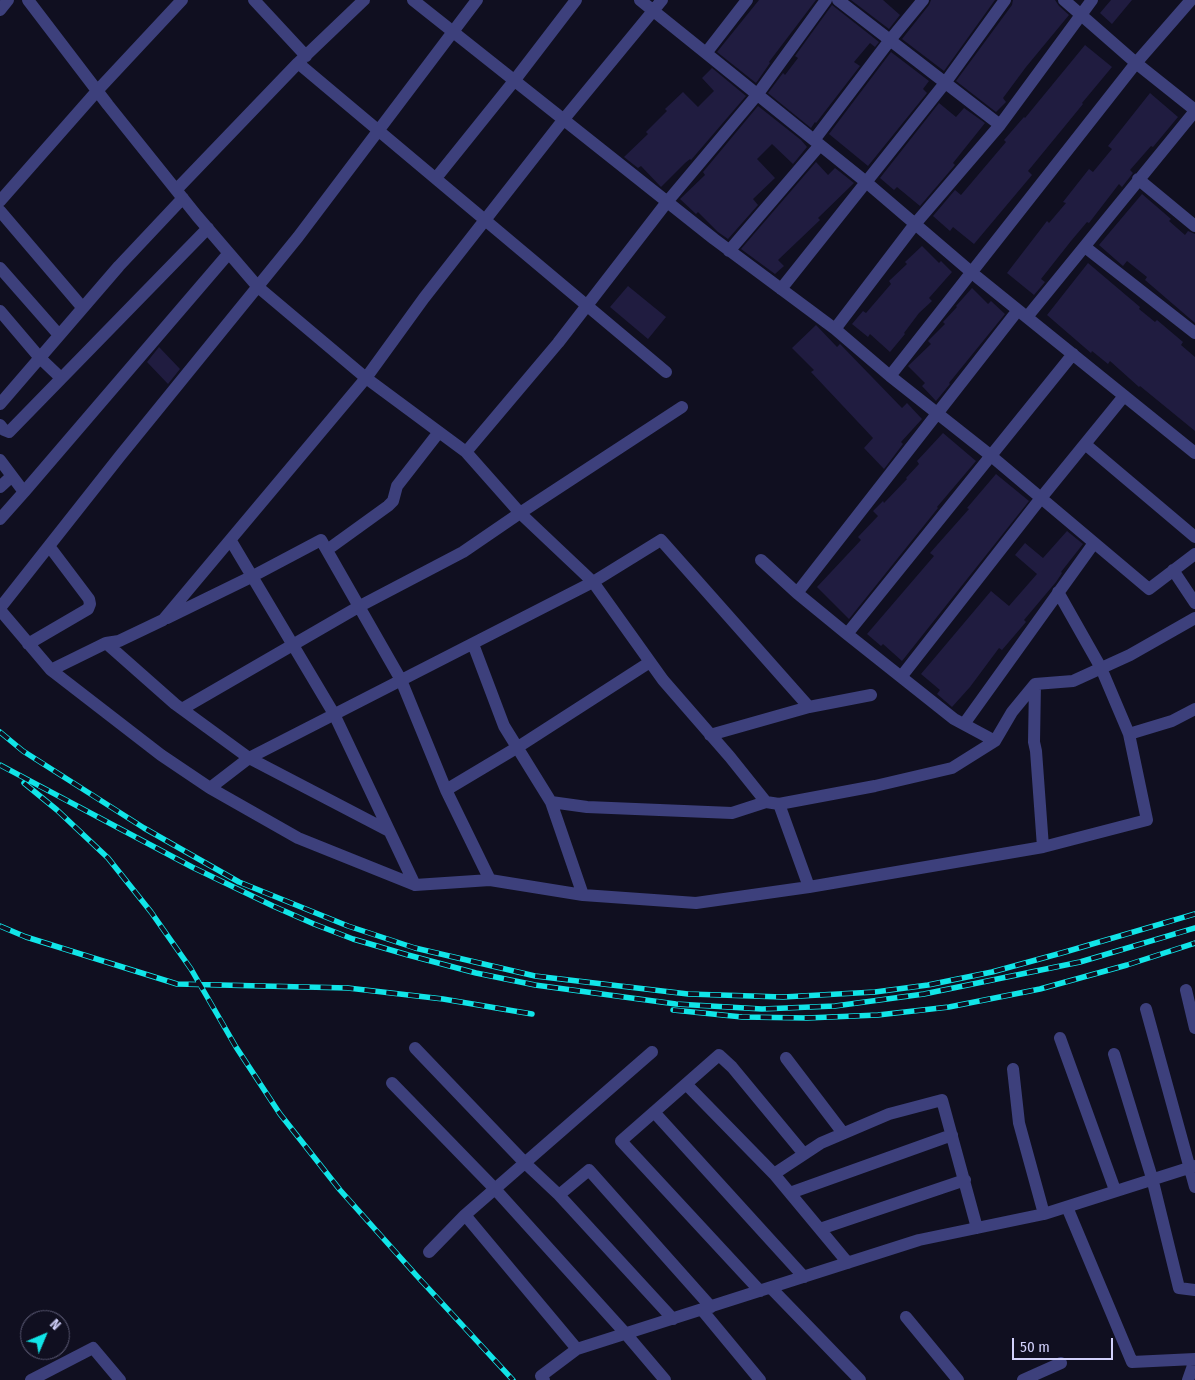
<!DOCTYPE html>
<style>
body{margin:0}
#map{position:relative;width:1195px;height:1380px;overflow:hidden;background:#100f20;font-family:"Fira Sans Condensed",sans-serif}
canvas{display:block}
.north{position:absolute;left:20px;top:1310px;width:50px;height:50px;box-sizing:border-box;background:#100f20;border:1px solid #5e5d78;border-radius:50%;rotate:45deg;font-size:14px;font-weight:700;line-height:20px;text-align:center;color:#d2d1fc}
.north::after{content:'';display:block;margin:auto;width:18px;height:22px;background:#11e5e8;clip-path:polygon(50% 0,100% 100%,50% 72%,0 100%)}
.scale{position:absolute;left:1012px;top:1338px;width:101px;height:22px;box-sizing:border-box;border:2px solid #d2d1fc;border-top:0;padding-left:6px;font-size:15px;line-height:18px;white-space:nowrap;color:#d2d1fc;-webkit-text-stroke:4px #100f20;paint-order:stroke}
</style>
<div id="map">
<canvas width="1195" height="1380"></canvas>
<div class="north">N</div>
<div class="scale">50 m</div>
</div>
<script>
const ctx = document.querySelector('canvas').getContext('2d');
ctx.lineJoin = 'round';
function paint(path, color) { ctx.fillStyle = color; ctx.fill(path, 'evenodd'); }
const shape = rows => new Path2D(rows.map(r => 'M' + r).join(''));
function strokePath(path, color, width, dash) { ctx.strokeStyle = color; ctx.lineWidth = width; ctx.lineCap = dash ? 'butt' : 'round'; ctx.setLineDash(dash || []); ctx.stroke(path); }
const building = shape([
 [759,0,816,0,769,62,770,63,756,83,717,52],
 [851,0,883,0,900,15,889,29],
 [931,0,995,0,944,71,902,39,929,5],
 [1013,0,1055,0,1059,6,1069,15,1026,67,1003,98,1006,102,996,112,956,81,1012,5],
 [1111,0,1132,0,1112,24,1100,13],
 [832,5,879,42,875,47,870,43,854,62,860,66,816,123,815,122,811,128,768,93,783,73,785,75,798,58,795,56],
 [1085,45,1112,67,1082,103,1083,104,1028,171,1032,175,974,244,953,227,950,231,933,216,955,190,961,195,1006,142,1004,140,1024,117,1025,118],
 [891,52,929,81,923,89,927,93,868,166,829,134],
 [712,68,746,96,691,160,690,159,685,163,661,187,641,166,638,168,624,157,648,134,646,132,667,111,665,109,683,92,698,107,714,91,702,78],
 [1150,93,1178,117,1153,147,1151,146,1130,170,1133,173,1122,187,1119,184,1089,223,1087,222,1071,241,1041,279,1045,282,1034,295,1007,273,1047,221,1049,223,1066,203,1063,202,1089,169,1093,172,1112,149,1108,146],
 [939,103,956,117,964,108,985,123,953,163,955,165,920,206,897,187,894,190,880,178],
 [758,106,801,140,807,147,793,164,772,144,757,159,775,178,753,199,758,205,728,239,718,232,698,212,696,214,680,199,705,175,703,172],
 [816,162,828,175,835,168,854,183,818,218,820,220,778,260,784,266,775,274,741,249],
 [1142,194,1171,219,1169,221,1185,235,1188,231,1195,234,1195,323,1145,280,1147,277,1127,261,1123,266,1099,245],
 [922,246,939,263,941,261,952,272,929,298,932,301,919,313,904,333,905,334,890,352,870,334,868,337,852,324,863,311,866,313,891,284,889,281,907,264,905,262],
 [1088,263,1140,307,1139,309,1155,322,1157,320,1183,342,1181,345,1195,357,1195,431,1140,386,1139,387,1110,361,1108,364,1092,351,1091,353,1047,315],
 [628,286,666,317,648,339,610,307],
 [972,288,988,304,991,301,1005,314,949,383,950,384,936,401,922,386,925,383,908,366,931,344,928,341,945,324,943,322,957,307,956,306],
 [816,325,837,347,840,344,902,408,907,403,922,419,901,442,903,444,884,469,864,448,873,438,811,372,814,370,792,348],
 [159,347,180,369,168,384,147,362],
 [943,433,976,461,937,507,938,508,849,619,817,587,861,540,858,537,878,516,873,511,883,501,884,503,907,479,906,478,919,464,917,461],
 [996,474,1029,501,902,661,883,644,881,646,867,634,934,556,930,553,969,509,967,508],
 [1067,531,1083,544,1061,572,1062,573,1056,582,1024,620,1026,622,1002,650,999,648,970,687,952,707,937,694,940,690,921,674,991,591,1009,606,1037,574,1015,555,1025,543,1043,558]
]);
const street = shape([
 [28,0,108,105,197,216,258,287,366,378,466,452,520,513,593,582,663,680,730,757,766,802],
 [254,0,306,56],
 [413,0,714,239,835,329,890,376,990,455,1149,589,1195,554],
 [640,0,866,182,977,277,1195,453],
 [838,0,1000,125],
 [1064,0,1136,63,1195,110],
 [0,10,8,0],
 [706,53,747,0],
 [298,63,666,372],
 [814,140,890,40,923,0],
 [436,178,514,81,576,0],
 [1138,179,1195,226],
 [176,190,298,63,364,0],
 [0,201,97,91,182,0],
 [0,211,82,307],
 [1085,247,1195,333],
 [729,251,820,145],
 [0,268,59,335],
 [781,289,945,83,1005,0],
 [0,311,40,358,61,378],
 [1027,317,1195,111],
 [835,329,915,224,1000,125,1092,0],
 [890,376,1136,63,1191,0],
 [0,404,119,266,183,198],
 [0,425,4,430,9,432,208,228],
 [1085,444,1195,537],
 [466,452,558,343,667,202,757,95,826,0],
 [0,460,24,492,0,519],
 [0,487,12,476],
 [24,492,229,253],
 [231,541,334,714,415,885],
 [327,550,388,506,393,501,397,486,439,432],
 [761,560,797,593],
 [1173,570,1195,603],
 [0,608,120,456,298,237,477,0],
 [0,610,51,670,106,643,119,641,163,620,366,378,424,298,564,119,662,0],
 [167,618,253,576,321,540,401,680,446,790,490,880,583,895,696,903,809,887],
 [847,634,1073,354],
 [106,643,175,704,249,758,593,582,661,540,809,707],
 [28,644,88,609,90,604,89,599,49,546],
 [473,644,504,726,551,802,587,807,732,813,766,802,779,804,875,786,952,768,995,741,1012,712,1035,684,1073,681,1130,655,1195,618],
 [51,670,161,755,210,788],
 [901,677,1041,498,1124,396],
 [182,709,360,606,463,552,520,513,682,407],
 [964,724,1094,543],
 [1129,734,1172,721,1195,709],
 [710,735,809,707,871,695],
 [995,741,954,719,847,634,797,593,1018,310],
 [446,790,518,747,650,662],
 [551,802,583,895],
 [779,804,809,887,1043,847,1036,751,1034,742,1035,684],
 [389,831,249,758,210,788,298,838,415,885,490,880],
 [1043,847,1147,820,1129,734,1101,668,1058,592],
 [1186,990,1195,1028],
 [1146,1009,1195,1187],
 [1060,1038,1115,1190],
 [415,1048,525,1163,559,1195,673,1319],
 [652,1052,465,1215,577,1349,919,1240,1044,1214,1195,1166],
 [1114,1054,1152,1178,1179,1288,1195,1290],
 [786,1058,843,1133],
 [1013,1069,1019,1123,1044,1214],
 [392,1083,495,1189,626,1334,665,1380],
 [686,1084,621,1141,760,1291],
 [654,1112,804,1277],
 [774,1174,686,1084,719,1055,732,1067,804,1154],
 [790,1193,952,1135],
 [559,1195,589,1170,711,1307],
 [1067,1207,1132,1362,1195,1359],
 [820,1229,965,1180],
 [429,1252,465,1215],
 [848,1263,774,1174,821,1143,889,1114,942,1100,977,1228],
 [771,1288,860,1380],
 [702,1310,760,1380],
 [906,1317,958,1380],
 [31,1380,93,1348,120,1380],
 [544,1380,541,1376,577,1349],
 [1023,1380,1061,1363],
 [1188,1380,1195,1360]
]);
const rail = shape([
 [0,732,23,751,144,828,239,882,348,926,415,948,535,976,688,994,783,997,875,992,928,985,992,972,1065,952,1195,914],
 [0,765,192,867,273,906,314,924,353,939,408,955,476,973,535,985,676,1004,762,1009,835,1006,924,994,1080,962,1195,928],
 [24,783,57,810,108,858,151,912,191,969,236,1047,280,1114,340,1190,416,1275,513,1380],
 [0,926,26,937,177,984,348,988,443,999,532,1014],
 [673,1010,742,1017,807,1018,878,1015,949,1007,1040,989,1127,965,1195,943]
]);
paint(building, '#201c40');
strokePath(street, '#3d407c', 12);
strokePath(rail, '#11e5e8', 5.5);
strokePath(rail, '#100f20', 4, [11]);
</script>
